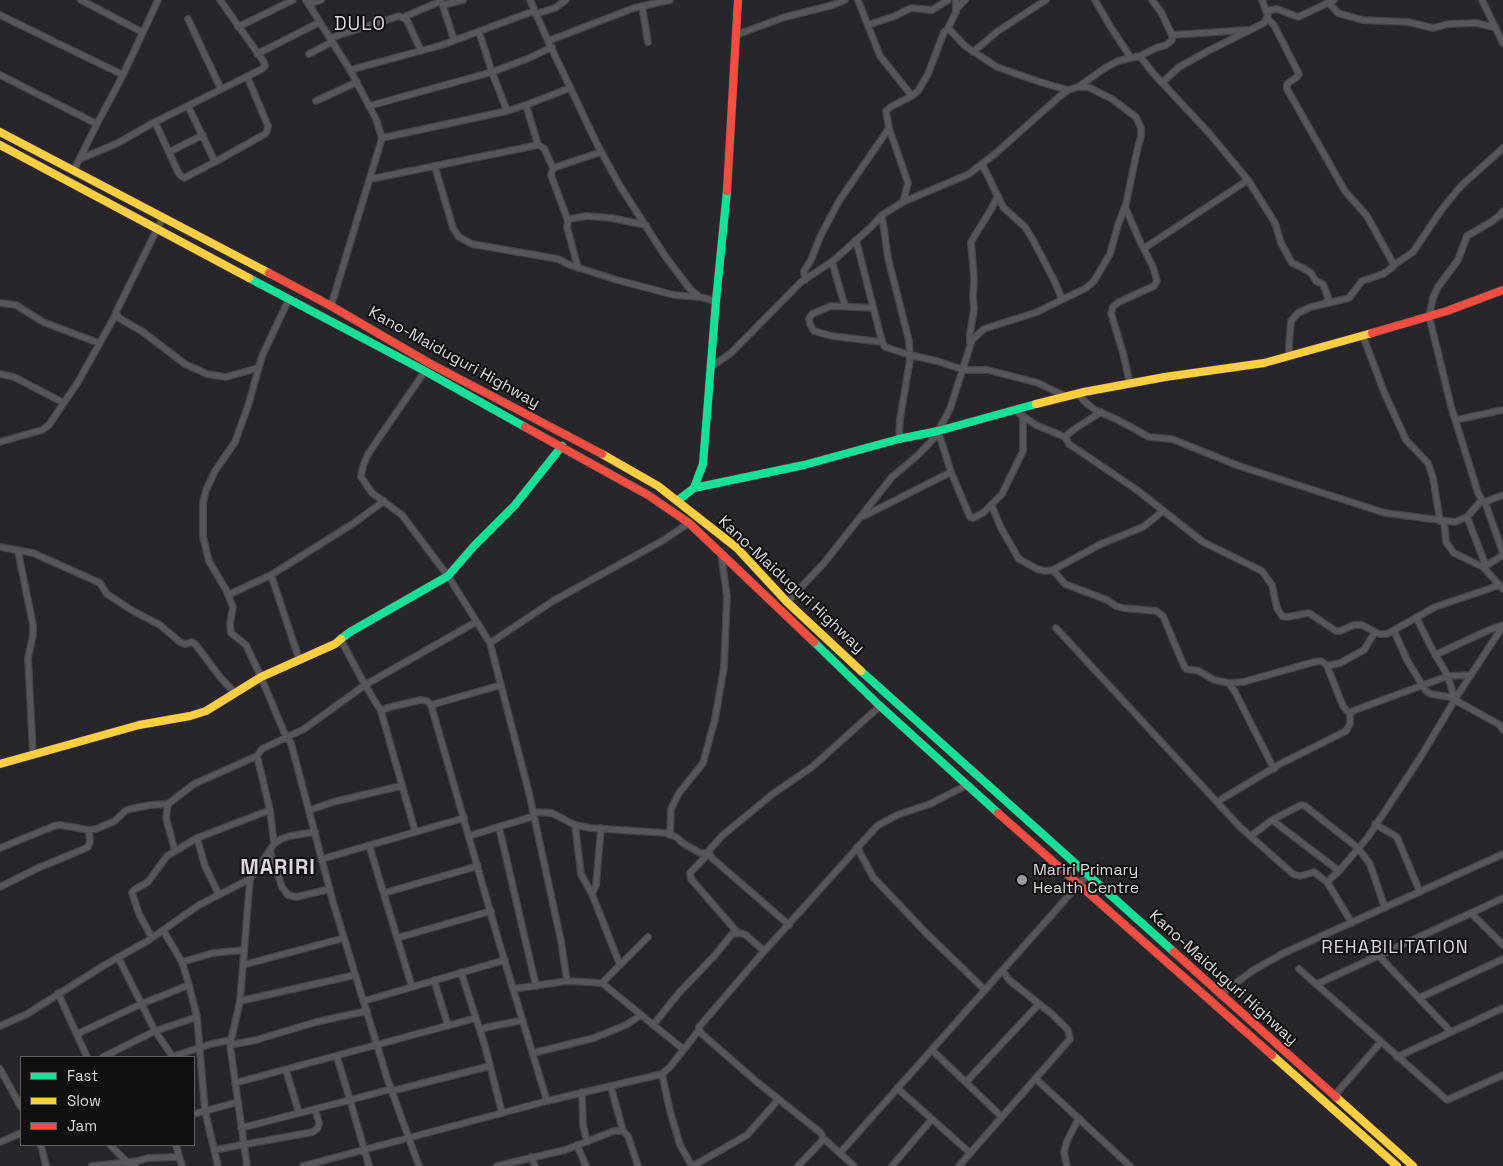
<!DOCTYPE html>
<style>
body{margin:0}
#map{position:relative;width:1503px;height:1166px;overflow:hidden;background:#29262b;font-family:"Space Grotesk",sans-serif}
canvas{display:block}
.legend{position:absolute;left:20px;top:1056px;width:175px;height:90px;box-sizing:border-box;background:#110f12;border:1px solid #625f63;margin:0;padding:6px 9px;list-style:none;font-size:15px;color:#dbd7dc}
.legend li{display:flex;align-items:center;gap:10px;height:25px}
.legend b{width:25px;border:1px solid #625f63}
</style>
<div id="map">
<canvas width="1503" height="1166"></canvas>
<ul class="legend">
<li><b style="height:6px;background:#16e098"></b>Fast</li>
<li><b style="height:6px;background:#ffcf43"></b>Slow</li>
<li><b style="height:6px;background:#f24e42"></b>Jam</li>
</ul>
</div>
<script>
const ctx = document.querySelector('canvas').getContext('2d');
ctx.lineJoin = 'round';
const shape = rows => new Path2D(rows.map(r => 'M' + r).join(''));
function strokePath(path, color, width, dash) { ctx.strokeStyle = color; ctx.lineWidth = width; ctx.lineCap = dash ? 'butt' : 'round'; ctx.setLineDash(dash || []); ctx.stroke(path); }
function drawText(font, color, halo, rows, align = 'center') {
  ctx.font = font + ' "Space Grotesk",sans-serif'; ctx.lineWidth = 4; ctx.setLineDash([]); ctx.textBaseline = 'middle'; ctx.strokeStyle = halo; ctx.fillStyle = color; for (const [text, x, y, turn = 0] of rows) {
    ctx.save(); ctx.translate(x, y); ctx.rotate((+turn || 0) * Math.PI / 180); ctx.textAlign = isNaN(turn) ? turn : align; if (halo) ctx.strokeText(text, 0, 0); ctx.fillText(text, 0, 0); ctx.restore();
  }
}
const street = shape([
 [81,0,142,32],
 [306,0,350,70,376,119,382,138,331,306],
 [441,0,454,40],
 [530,0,548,41,634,8,670,0],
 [858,0,880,56,912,96],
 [1095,0,1110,26,1131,58],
 [1482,0,1503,43],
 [1329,3,1338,13,1362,20,1408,22,1433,28,1448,24,1477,23,1496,28],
 [308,4,321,0],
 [443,5,463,0],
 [642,6,648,42],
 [956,9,965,0],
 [1266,11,1277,9,1298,17,1334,0],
 [535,14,555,8,566,0],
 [0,15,123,75],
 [404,17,441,1],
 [188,19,221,89],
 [1268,19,1274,25,1299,74,1297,77,1287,84,1287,89,1345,191,1367,216,1394,265,1393,267,1383,274,1362,281,1349,298,1311,307,1298,313,1291,321,1289,345,1289,357],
 [868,25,895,16,911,8,932,10,948,0],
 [238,27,293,0],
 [947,30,956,12,956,0],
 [479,32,492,72,507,111],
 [736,35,785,17,833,5,845,0],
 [1172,35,1247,30],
 [330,38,399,16,407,20,421,51],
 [548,41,598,146,620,186,665,256,690,289,700,297,716,301],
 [973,52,998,31,1046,0],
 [257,54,320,22],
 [309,54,332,42],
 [1140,56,1153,73,1209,133,1248,180,1275,223,1281,243,1292,263,1303,268,1311,273,1316,281,1323,284,1329,300,1326,302],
 [350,70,442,45,534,11],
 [0,75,97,124,74,170],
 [1162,83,1179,67,1208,51,1264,23,1268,15,1262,0],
 [316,101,357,82],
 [526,105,538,145],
 [369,106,492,72,527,59,552,47],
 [155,122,179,174,184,178,215,162,188,106],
 [97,124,123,75,158,0],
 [382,138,507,111,526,105,570,88],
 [169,152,203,135],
 [80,159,118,143,151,124,262,69,265,66,264,62,220,0],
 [215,162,265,134,267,131,268,126,247,76],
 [982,164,1003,207,1025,227,1033,240,1054,280,1062,299],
 [435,167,453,228,459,237,472,244,558,259,570,265,617,280,674,295,700,297],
 [553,168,601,152],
 [371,179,538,145,544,148,553,168,551,175,568,221,567,227,578,268],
 [903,202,908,183,889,128,886,111,892,106,910,97,918,91,928,74,944,32,947,30,951,31,965,46,997,67,1040,82,1068,90],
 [1125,207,1142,246,1146,247,1248,180],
 [1503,211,1499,216,1491,222,1467,236,1458,260,1438,287,1433,298,1429,316,1451,406,1478,493,1482,500,1485,502,1503,495],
 [882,215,888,258,909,341,910,360,900,419,899,439],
 [163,217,116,312,119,318,143,332,185,364,207,374,226,377,258,368],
 [568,221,570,219,586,216,611,218,646,225],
 [856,240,879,330,882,341,885,347,910,355,937,361,964,370,988,370,1038,383,1065,396],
 [832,262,845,306],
 [1394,265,1413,252,1442,209,1461,186,1503,148],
 [805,280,804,271,811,260,820,237,839,201,889,128],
 [289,299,262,356,248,406,235,442,215,471,206,490,203,503,203,537,209,561,226,590,233,607,230,623,231,633,246,645,261,677,284,732,291,743,333,902,387,1078,419,1166],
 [0,303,16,305,43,322,99,343],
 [873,308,831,306,812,314,809,319,810,324,814,331,832,336,882,342],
 [1363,336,1384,392,1406,440,1428,463,1433,478,1440,521],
 [970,343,970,334,974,309,973,297,974,279,971,242,990,211,998,196],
 [712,366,731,353,801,282,833,261,871,227,882,215,903,202,969,174,996,153,1059,97,1068,90,1078,87,1105,68,1118,61,1140,56,1156,48,1166,45,1172,40,1172,35,1161,12,1152,0],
 [425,371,368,454,363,466,361,477,372,493,402,515,448,576,490,643,529,793,561,941,567,981,602,983,683,1049],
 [0,374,14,377,64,403],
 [1130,384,1123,353,1111,313,1113,307,1119,302,1154,286,1157,281,1153,267,1143,247],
 [1078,393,1084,401,1095,410,1118,420,1149,437,1172,439,1239,466,1385,513,1455,522,1467,517,1482,500],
 [1014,410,1036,425,1065,437,1069,444,1137,490,1203,542,1262,571,1272,585,1277,608,1282,616,1287,617,1309,613,1336,631,1340,631,1354,625,1362,625,1379,634,1387,634,1435,607,1500,585],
 [1023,416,1023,451,1002,494,983,513,973,518,970,517,951,472,938,431,950,409,972,340,984,329,1037,312,1086,288,1094,281,1110,254,1118,225,1126,204,1137,151,1141,136,1141,128,1136,117,1112,99,1088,87,1078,87],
 [1456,420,1503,410],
 [1065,437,1073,430,1101,412],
 [0,442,42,430,49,425,78,382,116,314],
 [1485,502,1503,553],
 [992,506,1001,528,1019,559,1037,569,1045,571,1053,570,1101,544,1143,527,1163,511],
 [864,516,951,472],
 [1467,517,1486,566],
 [1444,521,1446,542,1454,553,1483,567,1503,589],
 [0,547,33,553,100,583,107,594,133,611,160,625,180,642,185,644,192,642,196,645,220,677,235,693],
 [18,551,33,625,33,635,28,658,33,754],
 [1484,567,1503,555],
 [1053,570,1065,584,1107,600,1116,606,1123,608,1156,611,1163,616,1184,666,1186,669,1199,671,1214,680,1229,683,1243,682,1314,662,1321,661,1327,665],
 [271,575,299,659],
 [228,595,271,575,354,523,384,501],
 [787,602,824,563,892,477,918,455,939,433],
 [1416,617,1432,649,1448,676,1454,697],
 [1056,628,1240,827,1293,874,1300,876,1314,872,1327,882,1352,923],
 [1394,631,1407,660,1426,691,1431,694,1456,698],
 [1375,632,1364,650,1340,663,1327,666,1343,706,1347,711,1350,712,1358,709,1448,676,1471,675],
 [490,643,553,601,662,541,689,523],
 [1435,655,1489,630,1503,625],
 [1229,683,1235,692,1274,769],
 [1455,700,1500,725,1503,730],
 [431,705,501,685],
 [381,711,387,708,420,700,427,701,431,705,501,949,547,1101],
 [1217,802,1280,764,1346,731,1350,724,1350,712],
 [310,810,333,802,401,786],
 [533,812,552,813,575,825,590,828,666,833,676,837,683,843,700,853,709,853],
 [1272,820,1339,871],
 [1375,824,1397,837,1420,892],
 [575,825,581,874,592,894],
 [499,827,536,986],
 [601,828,596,885,592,894,620,965],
 [415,831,381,711,365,685,476,622],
 [670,835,671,809,679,793,703,763,715,719,724,667,727,596,721,554],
 [469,836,534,816],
 [1251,836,1272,820,1301,805,1305,806,1358,848,1370,864,1385,908],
 [274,844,270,810,257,756,262,749,304,729,365,685,341,640],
 [369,845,412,987],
 [857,847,873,877,925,932,985,990],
 [0,848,54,826,60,825,89,830,96,829,115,821,125,811,130,809,150,805,168,804],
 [175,851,166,818,168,804,194,784,257,756],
 [270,851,282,887,288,895,296,897,330,889],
 [709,853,712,858,789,925],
 [322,859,464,818],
 [1327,882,1339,871,1368,837,1420,758,1459,693,1503,626],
 [0,887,38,868,84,849,88,847,90,841,89,830],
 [384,893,478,866],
 [219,895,205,866,197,838,270,810],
 [1503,898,1471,913,1503,945],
 [163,930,182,962,189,985,197,1017,205,1111,238,1102],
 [738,933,691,879,690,873,709,853,710,849,723,835,774,793,812,767,880,706],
 [152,938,139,914,132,893,134,890,148,882,167,856,197,838],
 [397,938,491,911],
 [1379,956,1451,1032],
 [182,962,213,953,244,950],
 [243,965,344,938],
 [1299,969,1447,1100,1503,1075],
 [461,972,485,1046,502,1113],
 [434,980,448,1026],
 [602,983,648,937],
 [1317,984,1471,913],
 [513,989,567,981],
 [58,993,87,1057],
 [1220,995,1252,971,1284,953,1503,854],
 [1419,998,1503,959],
 [240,1001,355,975],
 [364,1001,505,960],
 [653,1025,678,994,716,954,732,934,741,933,746,935,764,951],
 [0,1026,27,1014,103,966,149,940,199,905,250,879,274,844,281,839,290,836,315,832],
 [480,1029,523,1020],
 [77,1034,141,1004,189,985],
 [230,1045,256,1040,316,1022,367,1011],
 [932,1050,1002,1117],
 [533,1053,594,1038,626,1025,641,1015],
 [103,1057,155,1031,118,957],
 [171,1057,211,1044,231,1040],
 [173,1057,155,1031,197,1017],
 [1397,1057,1503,1008],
 [0,1069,21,1107],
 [286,1070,299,1113],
 [662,1074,670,1111,680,1145,692,1166],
 [1036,1079,1130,1166],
 [966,1082,1039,1004],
 [235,1083,476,1018],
 [611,1087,623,1131],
 [392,1091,490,1066],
 [582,1092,583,1125,587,1142],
 [1334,1096,1381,1042],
 [194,1114,205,1111,218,1166],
 [932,1119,970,1153],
 [241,1128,350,1100,337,1057],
 [823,1138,854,1166],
 [0,1142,21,1133],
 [41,1145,46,1166],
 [110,1145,126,1161],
 [176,1145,182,1166],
 [577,1145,586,1166],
 [214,1150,313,1132,318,1128,319,1123,315,1109],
 [840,1153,1088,874],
 [531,1157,535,1166],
 [92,1166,138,1161],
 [131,1166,138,1161,148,1158,179,1157],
 [247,1166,230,1045,240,1001,250,879],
 [303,1166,547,1101,662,1074,670,1067,699,1030],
 [369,1166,350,1100,391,1089],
 [497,1166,565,1150,614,1131,623,1131,628,1136,638,1166],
 [693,1166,747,1135,778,1100],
 [798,1166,821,1142,823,1138,821,1133,757,1082,702,1034,699,1030,699,1027,759,957,877,826,897,815,930,804,967,785],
 [892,1166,932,1119,897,1088],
 [959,1166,1070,1039,1068,1030,1052,1014,1009,980,1003,971],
 [1067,1166,1064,1152,1067,1141,1079,1118]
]);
const fast = shape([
 [249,278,425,371,525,427],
 [694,488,703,464,716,301,727,191],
 [677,501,694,488,804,465,899,439,938,431,1036,404],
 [341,639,350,632,448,576,474,546,515,505,562,446],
 [814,642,880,706,998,813],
 [861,671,1174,952]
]);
const slow = shape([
 [0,132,269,273],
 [0,145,249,278],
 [1036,404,1084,392,1165,377,1264,363,1372,333],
 [602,454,658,486,737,548,787,602,861,671],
 [0,764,139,725,190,716,206,711,261,677,335,644,341,639],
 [1272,1055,1397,1166],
 [1336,1097,1413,1166]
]);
const jam = shape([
 [727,191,738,0],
 [269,273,331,306,429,363,602,454],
 [1372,333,1447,311,1503,290],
 [525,427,648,495,689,523,814,642],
 [998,813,1272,1055],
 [1174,952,1336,1097]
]);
const markers = [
 [1022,880,6,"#9d999e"]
];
const streetNames = [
 ["Kano-Maiduguri Highway",454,358,29],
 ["Kano-Maiduguri Highway",791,585,43],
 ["Kano-Maiduguri Highway",1223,978,42]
];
const poiNames = [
 ["Mariri Primary",1033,871],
 ["Health Centre",1033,889]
];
const neighbourhoodNames = [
 ["REHABILITATION",1395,948]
];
const quarterNames = [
 ["DULO",360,25]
];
const districtNames = [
 ["MARIRI",278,868]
];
strokePath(street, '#464448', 8);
strokePath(fast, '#464448', 9);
strokePath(slow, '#464448', 9);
strokePath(jam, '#464448', 9);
strokePath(street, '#59565b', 5.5);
strokePath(fast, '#16e098', 8);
strokePath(slow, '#ffcf43', 8);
strokePath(jam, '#f24e42', 8);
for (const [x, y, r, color] of markers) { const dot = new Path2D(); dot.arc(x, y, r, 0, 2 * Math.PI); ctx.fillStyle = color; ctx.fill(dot); strokePath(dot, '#110f12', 2); }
drawText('16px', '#dbd7dc', '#110f12', streetNames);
drawText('16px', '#dbd7dc', '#110f12', poiNames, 'left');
ctx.letterSpacing = '1px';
drawText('18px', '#ddd5e0', '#110f12', neighbourhoodNames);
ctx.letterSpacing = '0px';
ctx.letterSpacing = '1px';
drawText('19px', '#ddd5e0', '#110f12', quarterNames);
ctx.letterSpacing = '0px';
ctx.letterSpacing = '1px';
drawText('bold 21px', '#ddd5e0', '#110f12', districtNames);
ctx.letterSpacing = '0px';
</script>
